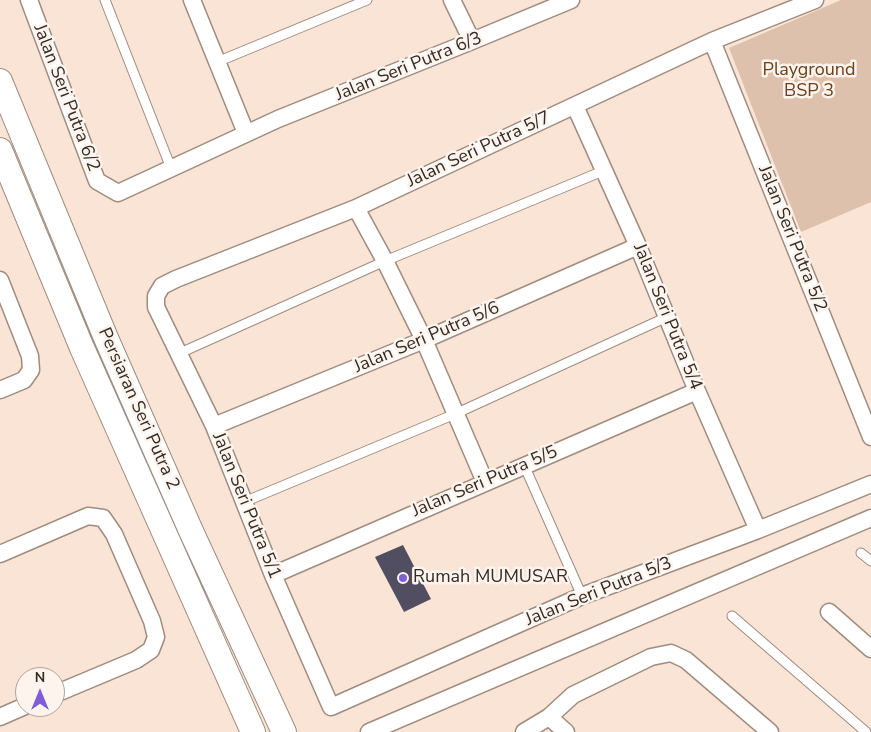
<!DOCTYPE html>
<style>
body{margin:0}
#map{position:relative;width:871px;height:732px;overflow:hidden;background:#fae4d5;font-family:"Nunito Sans",sans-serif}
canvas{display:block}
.north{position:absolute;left:15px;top:667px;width:50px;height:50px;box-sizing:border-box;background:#fdf4ee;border:1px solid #aca49e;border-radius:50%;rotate:0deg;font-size:14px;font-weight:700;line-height:20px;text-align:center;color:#332b25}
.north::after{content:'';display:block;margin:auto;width:18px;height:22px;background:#815ed9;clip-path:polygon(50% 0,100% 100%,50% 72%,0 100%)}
</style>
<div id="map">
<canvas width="871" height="732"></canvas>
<div class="north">N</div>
</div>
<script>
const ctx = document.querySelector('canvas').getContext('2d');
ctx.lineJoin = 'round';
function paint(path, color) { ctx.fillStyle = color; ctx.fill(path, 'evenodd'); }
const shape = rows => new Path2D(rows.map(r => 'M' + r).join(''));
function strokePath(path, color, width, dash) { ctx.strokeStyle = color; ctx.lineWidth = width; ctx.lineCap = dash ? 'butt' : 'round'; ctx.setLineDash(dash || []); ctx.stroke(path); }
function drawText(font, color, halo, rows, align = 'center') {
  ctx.font = font + ' "Nunito Sans",sans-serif'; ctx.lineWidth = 5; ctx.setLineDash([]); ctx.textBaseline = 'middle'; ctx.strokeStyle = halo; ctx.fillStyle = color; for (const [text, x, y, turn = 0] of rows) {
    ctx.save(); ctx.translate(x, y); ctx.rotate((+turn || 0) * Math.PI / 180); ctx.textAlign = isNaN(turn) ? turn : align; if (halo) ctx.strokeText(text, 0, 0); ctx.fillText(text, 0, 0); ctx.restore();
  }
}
const green = shape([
 [841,0,871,0,871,202,801,232,729,48]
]);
const building = shape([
 [403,545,431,599,404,612,375,557]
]);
const lane = shape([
 [105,0,171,168],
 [217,62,367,0],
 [180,353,385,261,603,171],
 [524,465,582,596],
 [244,502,455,414,667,317],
 [861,553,871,561],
 [732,616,866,732]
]);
const street = shape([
 [29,0,97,181,118,193,278,119,472,41,571,0],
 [192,0,246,133],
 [452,0,472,41],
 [815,0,712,41,356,208,176,279,162,286,156,296,156,307,214,426,273,575,331,707,582,596,758,530,871,484],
 [712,41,871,437],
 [575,106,638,246,697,391,758,530],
 [356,208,385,261,424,340,485,482],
 [0,280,30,356,31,370,24,380,0,390],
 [214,426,424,340,638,246],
 [0,554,88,516,103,518,114,534,152,621,156,637,151,650,136,660,55,694],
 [273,575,697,391],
 [829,612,871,649],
 [0,717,25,706],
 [549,717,566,732],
 [369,732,871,518],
 [524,732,549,717,573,695,651,657,671,653,686,660,770,732]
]);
const secondary = shape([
 [0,81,106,338,191,531,284,732],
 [0,150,82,348,253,732]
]);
const markers = [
 [403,578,5,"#815ed9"]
];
const streetNames = [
 ["Jalan Seri Putra 6/3",409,67,-22],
 ["Jalan Seri Putra 6/2",66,98,69],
 ["Jalan Seri Putra 5/7",479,150,-25],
 ["Jalan Seri Putra 5/2",792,239,68],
 ["Jalan Seri Putra 5/4",667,317,68],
 ["Jalan Seri Putra 5/6",427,338,-23],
 ["Persiaran Seri Putra 2",138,409,66],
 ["Jalan Seri Putra 5/5",485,482,-23],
 ["Jalan Seri Putra 5/1",246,506,68],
 ["Jalan Seri Putra 5/3",599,592,-22]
];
const parkNames = [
 ["Playground",809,71],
 ["BSP 3",809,92]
];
const poiNames = [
 ["Rumah MUMUSAR",413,578]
];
paint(green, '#dec1ac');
paint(building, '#524e61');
strokePath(lane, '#9f8c7e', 11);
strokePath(street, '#9f8c7e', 19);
strokePath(secondary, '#9f8c7e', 26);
strokePath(lane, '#fff', 9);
strokePath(street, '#fff', 16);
strokePath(secondary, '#fff', 24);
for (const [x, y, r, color] of markers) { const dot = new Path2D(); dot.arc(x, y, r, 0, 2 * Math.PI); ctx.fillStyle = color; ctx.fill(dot); strokePath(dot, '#fdf4ee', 2); }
drawText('18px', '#332b25', '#fdf4ee', streetNames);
drawText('18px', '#6b4019', '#fdf4ee', parkNames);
drawText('18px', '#332b25', '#fdf4ee', poiNames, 'left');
</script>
